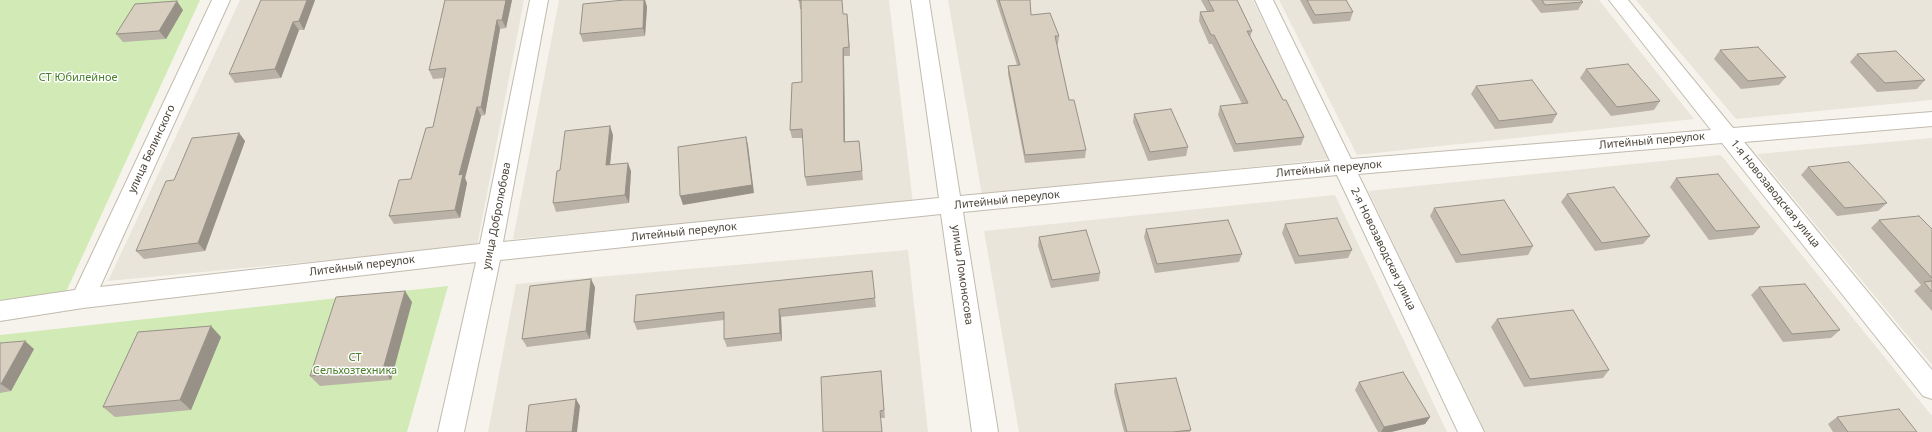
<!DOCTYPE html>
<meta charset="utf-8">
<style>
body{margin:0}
canvas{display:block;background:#f6f3ec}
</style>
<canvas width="1932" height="432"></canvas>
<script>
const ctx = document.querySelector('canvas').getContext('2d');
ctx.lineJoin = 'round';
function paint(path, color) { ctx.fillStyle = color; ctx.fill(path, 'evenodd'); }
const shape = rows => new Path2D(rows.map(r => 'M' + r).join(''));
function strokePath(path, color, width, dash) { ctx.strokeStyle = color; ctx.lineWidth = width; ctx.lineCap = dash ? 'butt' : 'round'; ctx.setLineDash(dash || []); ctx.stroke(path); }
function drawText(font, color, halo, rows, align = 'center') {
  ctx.font = font + ' "Noto Sans",sans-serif'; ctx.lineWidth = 3; ctx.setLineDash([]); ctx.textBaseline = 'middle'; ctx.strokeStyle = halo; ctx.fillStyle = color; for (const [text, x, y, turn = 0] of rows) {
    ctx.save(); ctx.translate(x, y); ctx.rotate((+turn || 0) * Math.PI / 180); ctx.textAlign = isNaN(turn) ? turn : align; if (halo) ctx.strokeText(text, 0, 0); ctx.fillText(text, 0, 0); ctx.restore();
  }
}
const residential = shape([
 [240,0,524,0,477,246,108,281],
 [559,0,889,0,913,203,513,239],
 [948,0,1253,0,1329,159,982,195],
 [1279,0,1599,0,1694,119,1357,155],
 [1636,0,1932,0,1932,100,1736,119],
 [1932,138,1932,365,1757,154],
 [1721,155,1932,416,1932,432,1485,432,1368,191],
 [1335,195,1447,432,1019,432,984,231],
 [908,250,928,432,488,432,516,284]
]);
const green = shape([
 [0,0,200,0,65,294,0,301],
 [448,286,407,432,0,432,0,335]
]);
const street = shape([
 [212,0,230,0,100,287,480,244,530,0,548,0,503,242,939,198,911,0,929,0,960,196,1330,161,1255,0,1273,0,1351,159,1711,130,1609,0,1628,0,1733,128,1932,112,1932,126,1744,142,1932,370,1932,399,1923,396,1722,143,1358,174,1484,432,1458,432,1337,175,963,212,998,432,972,432,941,214,500,260,464,432,438,432,476,262,83,308,0,321,0,301,75,290,212,0]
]);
const wall = shape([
 [315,0,304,30,299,30,281,78,235,83,229,74],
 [445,0,512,0,506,28,500,29,485,115,481,116,465,178,467,183,460,218,394,224,389,216,411,179,433,127,444,78,433,79,429,70],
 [624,0,645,0,647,7,645,36,583,42,580,34],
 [799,0,843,14,847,14,850,56,844,56,845,142,859,141,863,180,807,186,805,177,803,138,792,138,790,130,802,82,801,9,800,9],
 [996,0,1030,0,1031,15,1059,36,1058,44,1057,44,1069,100,1086,150,1085,158,1025,163,1008,74,1008,66,1017,65],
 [1201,0,1237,0,1252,31,1250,37,1283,100,1304,137,1301,145,1234,152,1218,115,1220,106,1242,104,1212,44,1209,44,1199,21,1200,12,1207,11],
 [1300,0,1346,0,1353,12,1350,21,1313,24],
 [1531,0,1581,0,1583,2,1578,10,1541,13],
 [183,10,166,39,123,42,116,34],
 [1720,50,1786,77,1779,85,1741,89,1714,59],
 [1857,54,1925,80,1917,89,1877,92,1850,62],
 [1586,69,1660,101,1654,110,1611,116,1580,78],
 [1476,86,1557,114,1552,123,1495,129,1471,94],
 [1134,114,1188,147,1186,156,1148,161,1133,122],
 [239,133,245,141,205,251,144,259,136,251,174,180],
 [613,135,610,165,631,171,629,203,556,212,553,203,560,170],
 [1808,167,1887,203,1878,211,1837,216,1801,175],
 [1676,178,1760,227,1753,235,1709,240,1670,187],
 [1567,194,1650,236,1643,244,1595,251,1561,202],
 [1434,208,1533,246,1528,255,1456,263,1430,216],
 [1879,220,1932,229,1932,311,1914,291,1921,285,1871,228],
 [1285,224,1352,250,1348,258,1295,264,1282,233],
 [1146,229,1242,254,1239,262,1155,273,1144,237],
 [1039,237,1100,273,1099,281,1051,288,1038,246],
 [872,271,876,307,781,317,782,341,727,347,724,339,724,320,637,330,634,322],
 [595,287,590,339,527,347,522,339],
 [1759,287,1840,330,1831,338,1783,342,1751,295],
 [412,302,391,380,320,386,310,376],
 [1497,319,1609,370,1603,378,1524,387,1491,327],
 [221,337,191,410,115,417,103,407],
 [0,343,34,349,11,391,0,393],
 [881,371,885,418,881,418,821,377],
 [1359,382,1430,417,1425,424,1391,432,1378,432,1355,390],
 [1115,384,1191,430,1190,432,1124,432,1114,392],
 [1837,417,1917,432,1833,432,1828,424]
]);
const shadedWall = shape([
 [307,0,315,0,304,30,299,21],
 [506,0,512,0,506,28,502,20],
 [644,0,645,0,647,7,645,36,643,28],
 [177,1,183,10,166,39,159,31],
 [847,14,848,22,850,56,849,47],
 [497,20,500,29,485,115,481,107],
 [293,22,299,30,281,78,275,69],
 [843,48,844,56,845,151,844,142],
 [477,107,481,116,465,178,467,183,460,218,455,210,459,175],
 [610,126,613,135,609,174,606,165],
 [239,133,245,141,205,251,198,243],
 [746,137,748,145,754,193,683,205,680,196],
 [628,163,631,171,629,203,625,195],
 [591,279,595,287,590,339,586,331],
 [405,291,412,302,391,380,383,369],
 [779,309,781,317,782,341,780,333],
 [211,326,221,337,191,410,180,400],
 [25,341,34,349,11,391,1,384],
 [576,399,580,406,577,432,572,432],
 [1430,417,1425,424,1391,432,1381,432,1384,427]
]);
const building = shape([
 [261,0,307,0,299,21,293,22,275,69,229,74,261,0],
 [445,0,506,0,502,20,497,20,481,107,477,107,459,175,463,174,455,210,389,216,399,180,411,179,426,128,433,127,446,68,429,70,445,0],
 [624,0,644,0,643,28,580,34,583,4,624,0],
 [799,0,842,0,843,14,847,14,849,47,843,48,844,142,859,141,862,171,805,177,802,129,790,130,792,83,802,82,801,0,799,1,799,0],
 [999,0,1030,0,1031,15,1050,13,1059,36,1055,36,1069,100,1074,100,1086,150,1025,155,1008,66,1020,65,999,0],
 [1208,0,1237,0,1252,31,1247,31,1283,100,1286,100,1304,137,1236,144,1220,106,1248,103,1214,35,1211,35,1200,12,1214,11,1208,0],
 [1307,0,1346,0,1353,12,1315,15,1307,0],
 [1542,0,1581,0,1583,2,1545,5,1542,0],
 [177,1,159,31,116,34,135,4,177,1],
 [1758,47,1786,77,1748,81,1720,50,1758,47],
 [1896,51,1925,80,1885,83,1857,54,1896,51],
 [1628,64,1660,101,1617,107,1586,69,1628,64],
 [1532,80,1557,114,1499,121,1476,86,1532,80],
 [1171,109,1188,147,1150,152,1134,114,1171,109],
 [610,126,606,165,628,163,625,195,553,203,557,171,560,170,565,131,610,126],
 [239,133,198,243,136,251,166,181,174,180,192,138,239,133],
 [746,137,752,185,680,196,678,147,746,137],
 [1849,162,1887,203,1845,208,1808,167,1849,162],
 [1718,174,1760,227,1716,231,1676,178,1718,174],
 [1614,187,1650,236,1602,243,1567,194,1614,187],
 [1504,200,1533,246,1461,255,1434,208,1504,200],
 [1919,216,1932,229,1932,278,1879,220,1919,216],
 [1337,218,1352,250,1299,256,1285,224,1337,218],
 [1228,220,1242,254,1157,264,1146,229,1228,220],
 [1086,230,1100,273,1052,280,1039,237,1086,230],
 [872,271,875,298,779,309,780,333,724,339,724,312,634,322,636,295,872,271],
 [591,279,586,331,522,339,530,286,591,279],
 [1932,281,1932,292,1924,282,1932,281],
 [1805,284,1840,330,1792,334,1759,287,1805,284],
 [405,291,383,369,310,376,336,297,405,291],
 [1573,310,1609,370,1530,379,1497,319,1573,310],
 [211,326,180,400,103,407,138,332,211,326],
 [25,341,1,384,0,384,0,343,25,341],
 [881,371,884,410,880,411,882,432,823,432,821,377,881,371],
 [1403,372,1430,417,1384,427,1359,382,1403,372],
 [1176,378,1191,430,1173,432,1127,432,1115,384,1176,378],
 [576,399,572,432,526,432,529,405,576,399],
 [1899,409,1917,432,1848,432,1837,417,1899,409]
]);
const parkNames = [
 ["СТ Юбилейное",78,78],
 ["СТ",355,358],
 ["Сельхозтехника",355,371]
];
const streetNames = [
 ["Литейный переулок",1652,141,-5],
 ["улица Белинского",152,149,-65],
 ["Литейный переулок",1329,169,-5],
 ["1-я Новозаводская улица",1775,194,51],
 ["Литейный переулок",1007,200,-6],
 ["улица Добролюбова",497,216,-79],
 ["Литейный переулок",684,232,-6],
 ["2-я Новозаводская улица",1383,249,64],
 ["Литейный переулок",362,266,-7],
 ["улица Ломоносова",962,275,82]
];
paint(residential, '#eae5da');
paint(green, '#d2eab5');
strokePath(street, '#c2bbae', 2);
paint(street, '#fff');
paint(wall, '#bab2a6');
paint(shadedWall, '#979187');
paint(building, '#d8cfc1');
strokePath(building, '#979187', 1);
drawText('11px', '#4a7f2a', '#fff', parkNames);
drawText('11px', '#4b4439', '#fff', streetNames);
</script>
